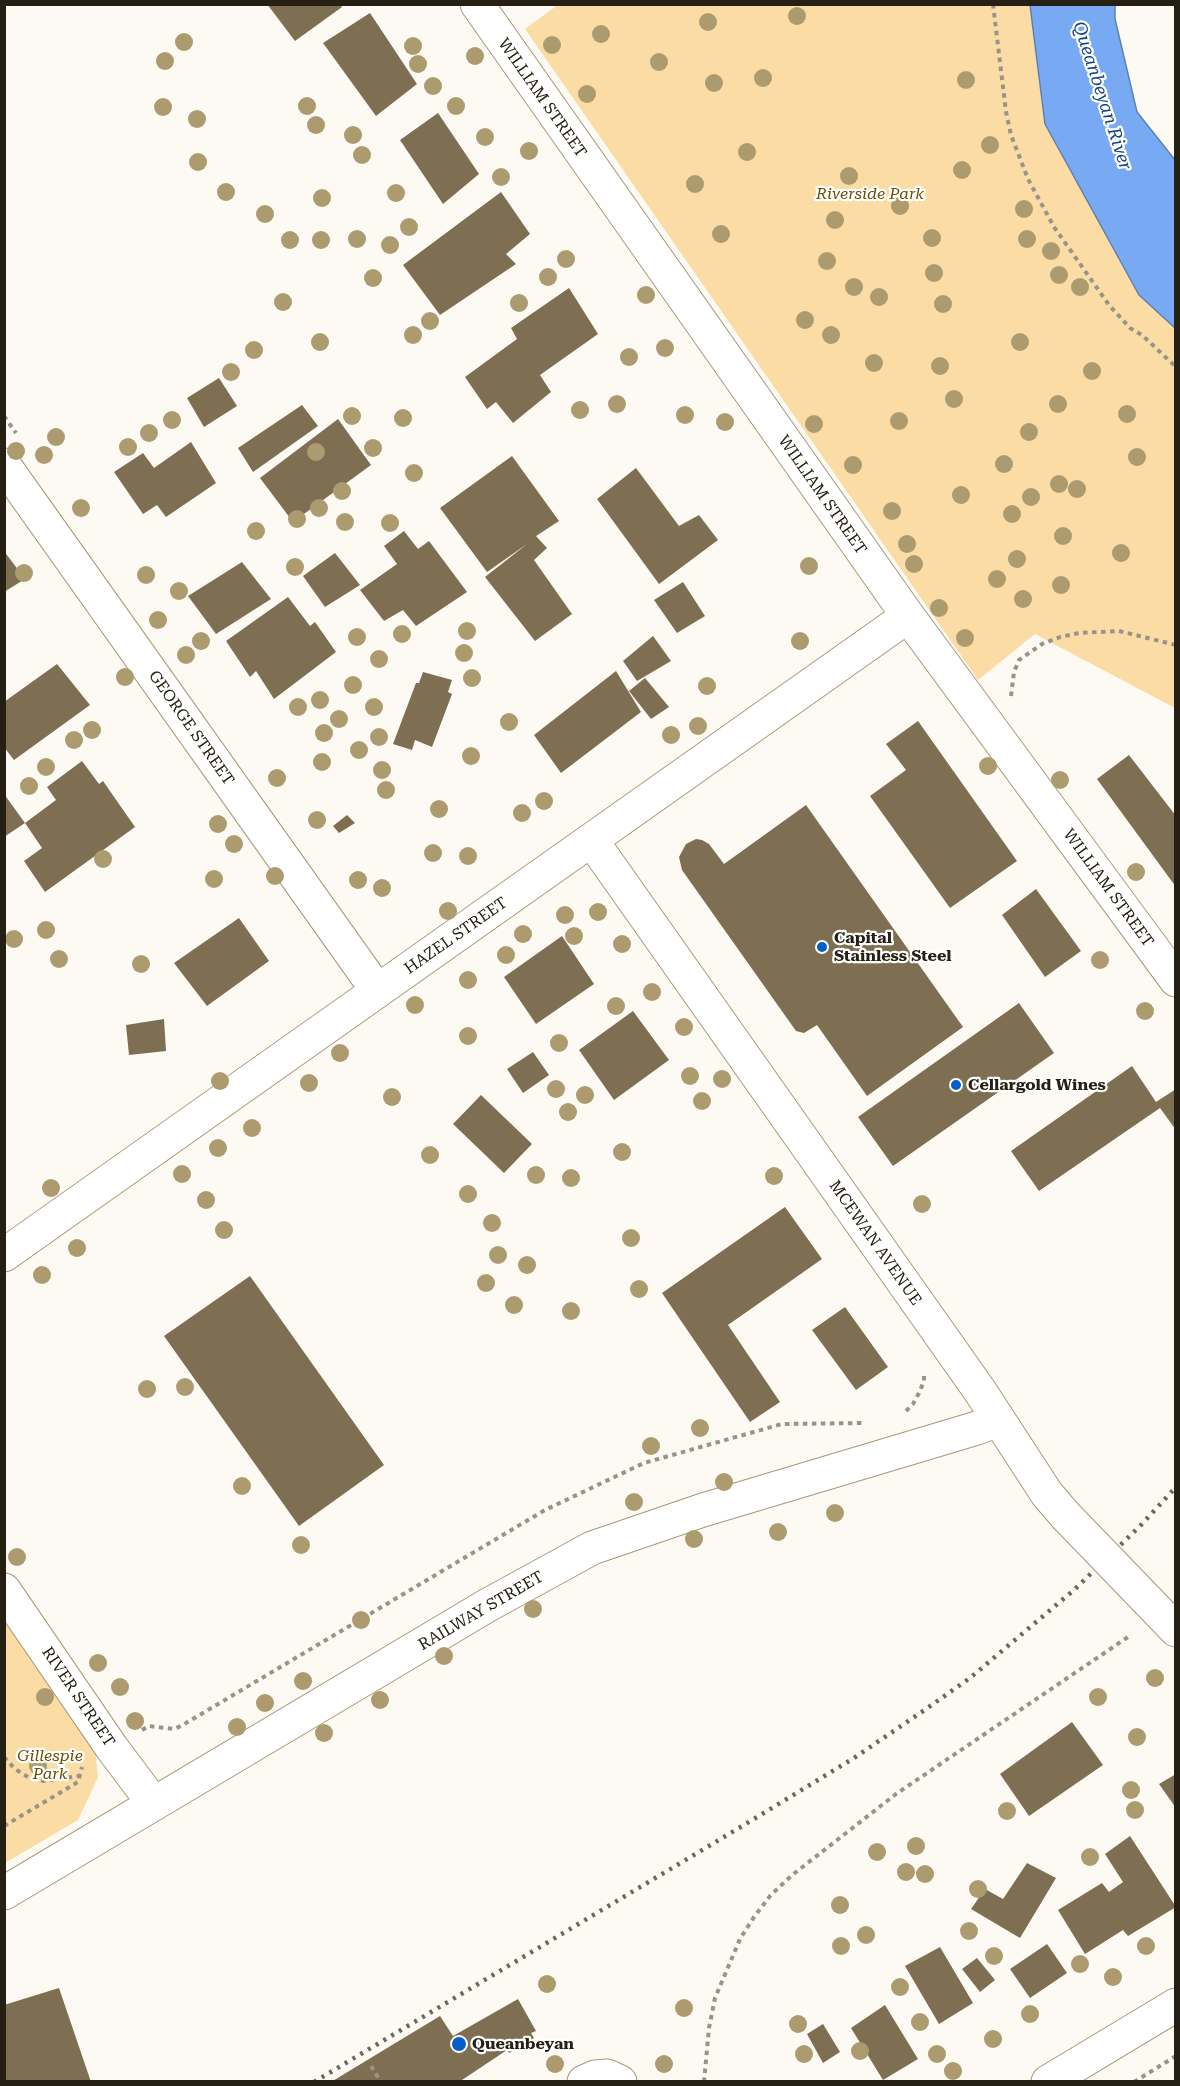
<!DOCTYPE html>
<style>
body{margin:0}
#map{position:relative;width:1180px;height:2086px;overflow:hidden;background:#fdf9f3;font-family:"Roboto Serif",serif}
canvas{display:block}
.frame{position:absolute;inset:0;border:6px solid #262014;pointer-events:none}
</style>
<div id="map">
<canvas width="1180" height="2086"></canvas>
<div class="frame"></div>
</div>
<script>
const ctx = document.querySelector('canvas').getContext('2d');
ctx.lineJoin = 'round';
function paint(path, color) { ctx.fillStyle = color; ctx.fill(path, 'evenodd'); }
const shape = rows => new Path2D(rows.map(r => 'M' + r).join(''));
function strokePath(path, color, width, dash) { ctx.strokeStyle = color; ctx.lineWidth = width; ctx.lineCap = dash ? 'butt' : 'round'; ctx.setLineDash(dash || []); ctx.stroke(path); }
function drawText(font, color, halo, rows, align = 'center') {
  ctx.font = font + ' "Roboto Serif",serif'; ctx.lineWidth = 4.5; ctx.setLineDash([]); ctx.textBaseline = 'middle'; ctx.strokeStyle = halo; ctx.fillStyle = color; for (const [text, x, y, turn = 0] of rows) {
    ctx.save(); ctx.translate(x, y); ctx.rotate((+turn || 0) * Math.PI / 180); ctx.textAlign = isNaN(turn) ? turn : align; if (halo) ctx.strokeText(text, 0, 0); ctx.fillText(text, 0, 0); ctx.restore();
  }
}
const green = shape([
 [559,4,1030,5,1045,124,1139,295,1175,328,1175,708,1035,634,978,680,525,29],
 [5,1620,95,1749,98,1777,78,1820,5,1863]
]);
const water = shape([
 [1030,5,1115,5,1115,19,1137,112,1175,160,1175,328,1139,295,1045,124,1030,5]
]);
const building = shape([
 [267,4,340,4,342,7,295,41],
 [370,13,417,84,376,116,323,43],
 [438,113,479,174,443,204,400,140],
 [501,192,530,234,506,254,516,264,440,315,403,265],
 [569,288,598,334,540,375,551,392,513,423,496,402,487,409,465,377,517,339,511,328],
 [219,378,237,406,204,427,187,398],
 [302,405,318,426,253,472,238,448],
 [338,419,371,465,293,522,260,478],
 [191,442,216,483,166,517,157,505,143,514,114,472,143,453,154,468],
 [512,456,559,521,536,536,547,548,534,560,572,614,535,641,485,577,527,544,487,572,440,508],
 [636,468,679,526,699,515,718,540,659,584,597,499],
 [404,531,418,549,429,541,467,592,416,626,403,610,384,621,360,590,397,564,384,546],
 [4,551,25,579,4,592],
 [335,553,360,585,325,607,303,576],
 [242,562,271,599,216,634,188,596],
 [683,582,705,616,677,633,654,600],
 [288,597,310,626,315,622,336,652,274,699,256,671,250,677,226,641],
 [653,636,671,661,637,681,623,661],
 [57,664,90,705,14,760,4,747,4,702],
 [616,671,641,712,561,773,534,735],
 [423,672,452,680,448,692,452,694,432,747,415,740,412,750,393,744,416,683,419,683],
 [645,678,669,707,651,719,629,691],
 [918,721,1017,861,950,908,870,796,906,770,886,744],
 [1129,755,1176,816,1176,887,1097,779],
 [82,761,99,784,103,781,135,827,45,892,24,861,42,848,25,823,56,800,47,787],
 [4,794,25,823,4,837],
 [806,805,963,1027,867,1096,817,1025,804,1033,796,1031,682,870,679,857,686,844,696,839,702,840,709,844,724,864],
 [347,815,355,823,339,833,333,826],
 [1036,889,1081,951,1045,977,1002,915],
 [239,918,269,961,207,1006,174,963],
 [562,936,594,984,536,1024,504,977],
 [1019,1003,1054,1053,893,1166,858,1117],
 [633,1011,669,1060,614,1100,579,1050],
 [164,1019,166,1051,129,1055,126,1025],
 [533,1052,549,1075,523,1093,507,1069],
 [1132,1066,1156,1102,1176,1089,1176,1130,1160,1108,1039,1191,1011,1151],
 [481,1095,532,1144,504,1173,453,1124],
 [785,1207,822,1259,728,1325,780,1402,750,1422,662,1293],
 [250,1276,384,1465,299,1526,164,1336],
 [845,1307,888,1367,856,1390,812,1330],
 [1072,1722,1103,1765,1029,1816,1000,1774],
 [1176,1774,1176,1808,1159,1784],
 [1130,1836,1176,1907,1128,1936,1123,1930,1085,1954,1058,1910,1102,1883,1109,1892,1123,1882,1105,1854],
 [1027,1863,1056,1878,1020,1938,971,1909,985,1889,1003,1899],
 [1047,1944,1067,1973,1030,1998,1010,1969],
 [940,1947,973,2003,939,2024,905,1966],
 [977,1958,995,1980,980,1992,962,1969],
 [59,1988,91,2082,4,2082,4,2005],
 [518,1999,536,2031,531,2033,534,2038,509,2053,507,2050,459,2082,331,2082,440,2016,453,2036],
 [885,2005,918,2059,883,2080,851,2028],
 [823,2024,840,2052,823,2063,807,2034]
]);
const path = shape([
 [993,4,1006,112,1011,135,1028,179,1054,227,1109,305,1130,328,1142,335,1176,367],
 [4,416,16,433],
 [1011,696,1014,672,1019,660,1042,644,1060,637,1079,633,1119,631,1176,645],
 [906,1411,913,1404,919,1393,924,1381,924,1373],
 [142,1730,149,1726,174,1729,181,1726,545,1510,644,1463,782,1424,864,1423],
 [4,1757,15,1769,28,1777,44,1781,79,1776],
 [4,1826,78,1782,82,1767],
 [371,2066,381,2082],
 [704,2082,709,2028,715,1998,740,1939,754,1917,770,1896,791,1876,896,1794,1128,1637,1132,1636],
 [1134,2082,1176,2056]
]);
const minor = shape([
 [477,4,908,616,1176,980],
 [4,465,377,990],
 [592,841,980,1391,1047,1494,1065,1515],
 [4,1255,908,616],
 [4,1590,112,1748,154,1804],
 [1149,1602,1176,1630],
 [4,1893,488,1605,592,1548,703,1510,977,1428,998,1420],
 [584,2082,595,2077,607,2076,620,2082],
 [1048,2082,1176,2005]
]);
const rail = shape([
 [314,2082,744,1825,854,1758,926,1709,970,1678,1074,1590,1142,1524,1176,1487]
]);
const minorBridge = shape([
 [1065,1515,1149,1602]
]);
const trees = [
 [797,16],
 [708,22],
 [601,34],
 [184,42],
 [552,45],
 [413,46],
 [475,56],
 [165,61],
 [659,62],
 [418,64],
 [763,78],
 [966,80],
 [714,83],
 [433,86],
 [587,94],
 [307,106],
 [456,106],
 [163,107],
 [197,119],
 [316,125],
 [353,135],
 [485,137],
 [990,145],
 [529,151],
 [747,152],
 [362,155],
 [198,162],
 [962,170],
 [849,176],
 [501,177],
 [695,184],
 [226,192],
 [396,193],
 [322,198],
 [900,206],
 [1024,209],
 [265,214],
 [835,220],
 [409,227],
 [721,234],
 [932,238],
 [357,239],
 [1027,239],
 [290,240],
 [321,240],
 [390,245],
 [1051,251],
 [566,259],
 [827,261],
 [934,273],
 [1059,275],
 [548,277],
 [373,278],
 [854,287],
 [1080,287],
 [646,295],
 [879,297],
 [283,302],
 [519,303],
 [943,304],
 [805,320],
 [430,321],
 [413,335],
 [831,335],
 [320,342],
 [1020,342],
 [665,348],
 [254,350],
 [629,357],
 [874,363],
 [940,366],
 [1092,371],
 [231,372],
 [954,399],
 [617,404],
 [1058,404],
 [580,410],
 [1127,414],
 [685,415],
 [352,416],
 [403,418],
 [172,420],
 [899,421],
 [725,422],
 [814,424],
 [1029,432],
 [149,433],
 [56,437],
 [128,447],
 [373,448],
 [16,451],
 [316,452],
 [44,455],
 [1137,457],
 [1004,464],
 [853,465],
 [414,473],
 [1059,484],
 [1077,489],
 [342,491],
 [961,495],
 [1031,497],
 [81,508],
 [319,508],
 [892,511],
 [1012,514],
 [297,519],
 [345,522],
 [390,523],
 [256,531],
 [1063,536],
 [907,544],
 [1121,553],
 [1017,559],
 [914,564],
 [809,566],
 [295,567],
 [24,573],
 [146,575],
 [997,579],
 [1061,585],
 [179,591],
 [1023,599],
 [939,608],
 [158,620],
 [467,631],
 [402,634],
 [357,637],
 [965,638],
 [201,641],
 [800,641],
 [464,653],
 [186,655],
 [379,659],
 [125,677],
 [472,678],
 [353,685],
 [707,686],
 [320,700],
 [298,707],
 [374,707],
 [339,719],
 [509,722],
 [698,726],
 [92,730],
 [324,733],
 [671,735],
 [379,737],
 [74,740],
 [359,750],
 [471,756],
 [322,762],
 [988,766],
 [46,767],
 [382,770],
 [277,778],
 [1060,780],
 [29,786],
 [386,790],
 [544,801],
 [439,809],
 [522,813],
 [317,820],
 [218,824],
 [234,844],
 [433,853],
 [468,856],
 [103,859],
 [1136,872],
 [275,876],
 [214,879],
 [358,880],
 [382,888],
 [448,911],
 [598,912],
 [565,915],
 [46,930],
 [523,934],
 [574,936],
 [14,939],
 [622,944],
 [506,955],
 [59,959],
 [1100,960],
 [141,964],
 [468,980],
 [652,992],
 [415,1005],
 [616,1006],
 [1145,1011],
 [684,1027],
 [468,1036],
 [559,1043],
 [340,1053],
 [690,1076],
 [722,1079],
 [220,1081],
 [309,1083],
 [556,1089],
 [585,1095],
 [392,1097],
 [702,1101],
 [568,1112],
 [252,1128],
 [218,1148],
 [622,1152],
 [430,1155],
 [182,1174],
 [536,1175],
 [774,1176],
 [571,1178],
 [51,1188],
 [468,1194],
 [206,1200],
 [922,1204],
 [492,1223],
 [224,1230],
 [631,1238],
 [77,1248],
 [498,1255],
 [527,1265],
 [42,1275],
 [486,1283],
 [639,1289],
 [514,1305],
 [571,1311],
 [185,1387],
 [147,1389],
 [700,1428],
 [651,1446],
 [724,1482],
 [242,1486],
 [634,1502],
 [835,1513],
 [778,1532],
 [694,1539],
 [301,1545],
 [17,1557],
 [533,1609],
 [361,1620],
 [444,1656],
 [98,1663],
 [1155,1678],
 [303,1681],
 [120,1687],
 [45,1697],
 [1098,1697],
 [380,1700],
 [265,1703],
 [135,1721],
 [237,1727],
 [324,1733],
 [1137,1737],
 [38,1766],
 [1131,1790],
 [1135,1810],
 [1007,1811],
 [916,1846],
 [877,1852],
 [1090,1857],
 [906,1872],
 [925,1874],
 [978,1889],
 [840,1905],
 [969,1931],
 [866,1935],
 [841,1946],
 [1146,1946],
 [994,1956],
 [1080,1964],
 [1113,1977],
 [547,1984],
 [900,1987],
 [684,2008],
 [1030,2014],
 [920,2022],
 [798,2024],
 [993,2039],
 [860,2051],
 [804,2054],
 [937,2054],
 [555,2064],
 [664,2064],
 [953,2071]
];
const markers = [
 [822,947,6,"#085ec8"],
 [956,1085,6,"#085ec8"],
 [459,2044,8,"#085ec8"]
];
const streetNames = [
 ["WILLIAM STREET",542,98,55],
 ["WILLIAM STREET",822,495,55],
 ["GEORGE STREET",191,728,55],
 ["WILLIAM STREET",1108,888,54],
 ["HAZEL STREET",456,936,-35],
 ["MCEWAN AVENUE",875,1243,55],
 ["RAILWAY STREET",481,1611,-30],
 ["RIVER STREET",78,1697,56]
];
const parkNames = [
 ["Riverside Park",870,194],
 ["Gillespie",50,1756],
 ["Park",50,1774]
];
const poiNames = [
 ["Capital",834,938],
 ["Stainless Steel",834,956],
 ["Cellargold Wines",968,1085],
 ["Queanbeyan",472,2044]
];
const waterNames = [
 ["Queanbeyan River",1102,96,72]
];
paint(green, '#fbdca4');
paint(water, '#78aaf3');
strokePath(water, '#5f81b0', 1.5);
paint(building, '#7f6f52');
strokePath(minor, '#a8987a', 35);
strokePath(path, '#99948b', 4, [4.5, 4.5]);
strokePath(minor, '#fff', 33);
strokePath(rail, '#6c675d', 4.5, [3, 6]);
strokePath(minorBridge, '#a8987a', 35, []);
strokePath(minorBridge, '#fff', 33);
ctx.fillStyle = '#ad9b70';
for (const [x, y] of trees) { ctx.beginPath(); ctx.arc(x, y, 9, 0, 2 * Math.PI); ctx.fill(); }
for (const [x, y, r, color] of markers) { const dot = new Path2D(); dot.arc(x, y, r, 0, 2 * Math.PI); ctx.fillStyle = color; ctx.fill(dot); strokePath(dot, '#fff', 2); }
drawText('16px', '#262014', '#fff', streetNames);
drawText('italic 16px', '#6c4e04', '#fff', parkNames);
drawText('bold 16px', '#262014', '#fff', poiNames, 'left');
drawText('italic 18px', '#154384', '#fff', waterNames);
</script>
